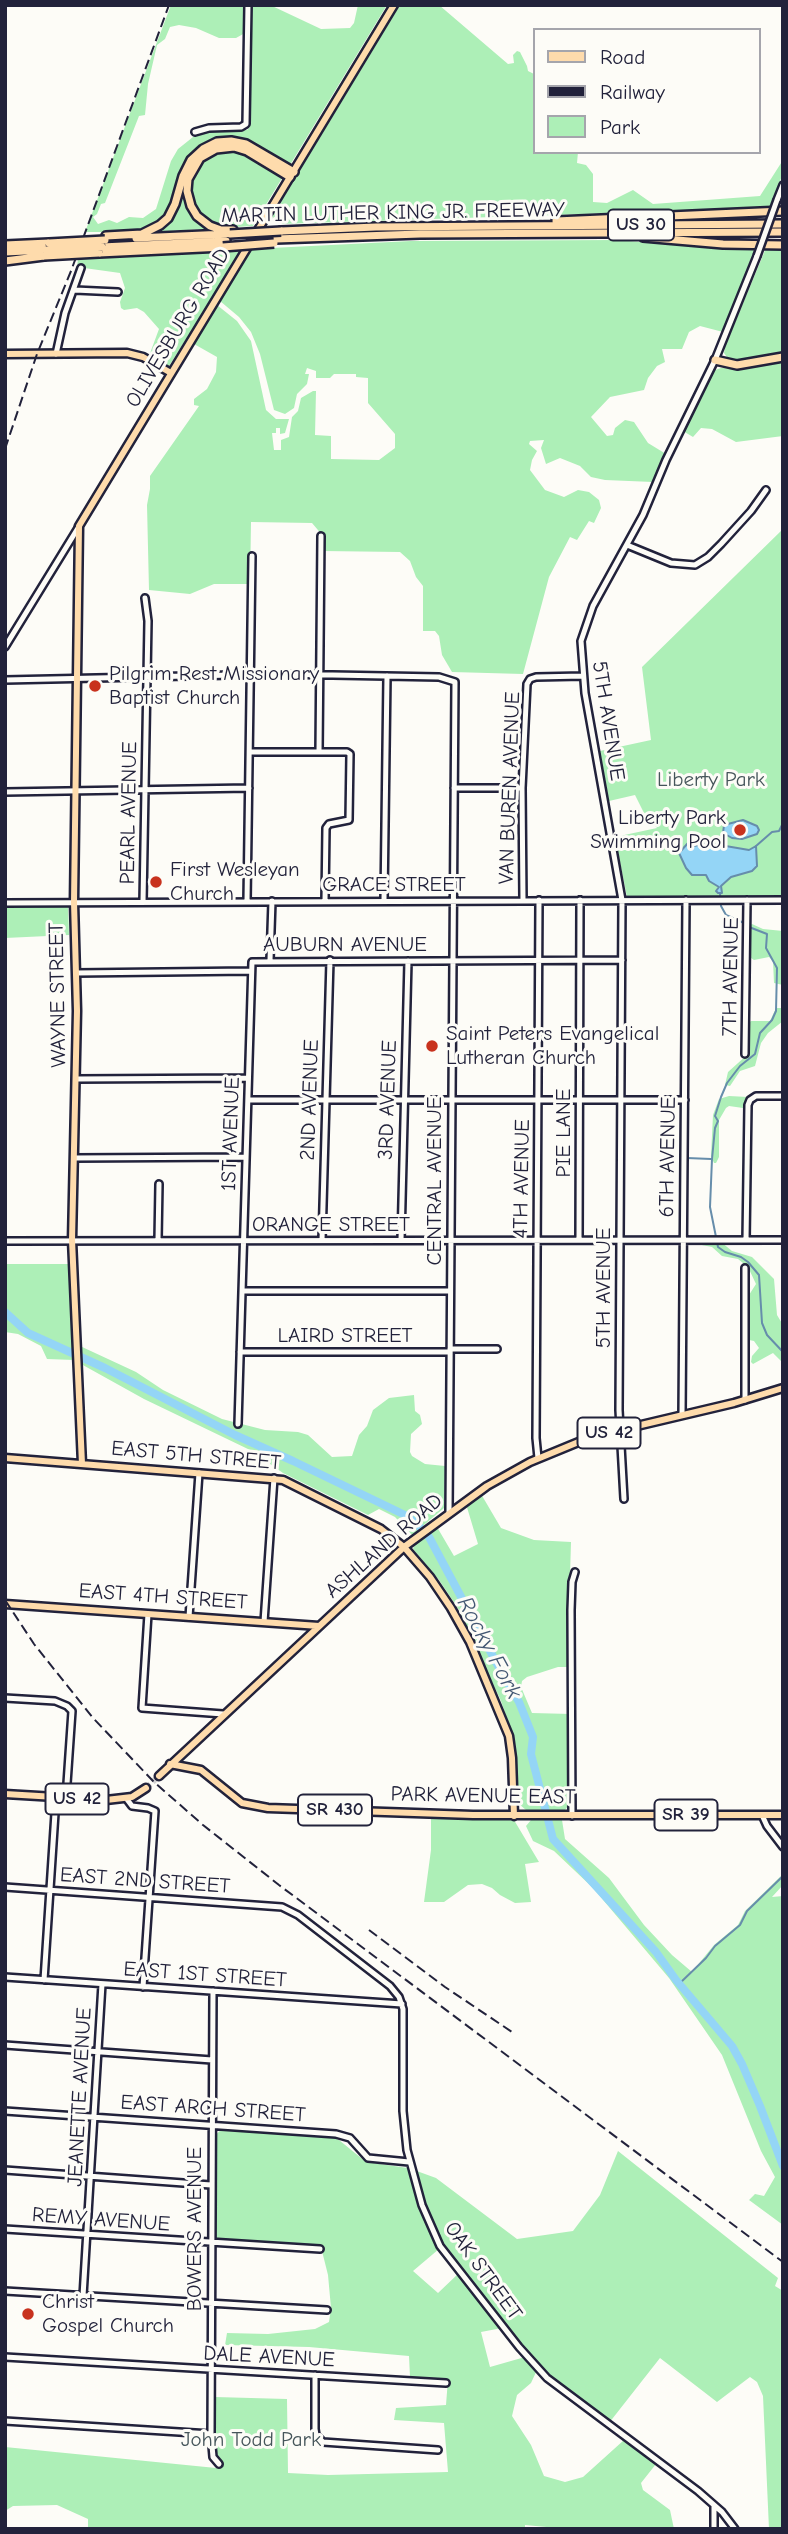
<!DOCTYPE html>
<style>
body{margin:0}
#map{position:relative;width:788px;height:2534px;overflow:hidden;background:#fdfcf7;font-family:"Comic Neue",sans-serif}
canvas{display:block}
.frame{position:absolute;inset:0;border:7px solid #22223b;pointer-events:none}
.legend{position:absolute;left:533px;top:28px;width:228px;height:126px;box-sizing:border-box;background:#fdfcf7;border:2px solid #a5a5ac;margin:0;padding:9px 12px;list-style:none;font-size:21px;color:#22223b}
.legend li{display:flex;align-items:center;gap:14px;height:35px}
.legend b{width:35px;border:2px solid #a5a5ac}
</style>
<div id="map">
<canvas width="788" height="2534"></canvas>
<div class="frame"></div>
<ul class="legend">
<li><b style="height:9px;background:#fedbac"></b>Road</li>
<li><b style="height:9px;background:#22223b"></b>Railway</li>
<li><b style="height:19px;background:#adefb7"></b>Park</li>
</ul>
</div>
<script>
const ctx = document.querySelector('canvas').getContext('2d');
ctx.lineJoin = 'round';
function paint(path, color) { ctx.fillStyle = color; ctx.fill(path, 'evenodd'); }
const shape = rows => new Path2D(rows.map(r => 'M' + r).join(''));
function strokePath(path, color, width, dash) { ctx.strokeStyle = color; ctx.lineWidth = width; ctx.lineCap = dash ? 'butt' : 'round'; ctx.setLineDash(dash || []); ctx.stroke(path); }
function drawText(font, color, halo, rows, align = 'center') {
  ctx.font = font + ' "Comic Neue",sans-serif'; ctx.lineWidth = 6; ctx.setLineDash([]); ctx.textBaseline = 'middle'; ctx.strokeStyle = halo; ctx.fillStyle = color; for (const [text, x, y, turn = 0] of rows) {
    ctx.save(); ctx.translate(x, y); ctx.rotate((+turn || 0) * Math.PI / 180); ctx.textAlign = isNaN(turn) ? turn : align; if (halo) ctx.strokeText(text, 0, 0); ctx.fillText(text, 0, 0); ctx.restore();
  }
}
const green = shape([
 [171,5,246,5,245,33,236,38,219,38,196,28,179,25,170,27,165,39,157,45,148,84,145,115,139,116,105,203,101,204,97,214,93,217,98,224,109,220,117,223,129,217,143,218,156,209,171,161,178,149,193,137,208,131,247,130,249,128,250,5,270,5,321,29,350,28,354,23,358,5,387,5,253,226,154,232,85,232],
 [400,5,439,5,508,64,514,63,513,55,517,51,520,52,527,66,528,71,534,74,534,152,578,152,577,163,586,165,593,174,593,202,607,203,633,190,653,204,760,196,783,160,783,173,770,208,279,224,280,222,271,218],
 [616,240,720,248,755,248,723,332,700,326,689,332,682,349,662,349,665,362,657,366,648,378,644,390,610,397,591,417,607,436,613,435,615,428,625,420,634,422,648,443,666,454,653,482,605,480,591,477,580,466,560,458,546,464,541,448,544,440,530,441,529,444,537,451,532,460,530,470,545,490,564,497,578,490,589,492,599,500,601,508,594,523,589,521,577,540,570,537,549,577,523,674,452,672,442,655,439,636,435,631,423,631,423,586,416,577,410,561,400,552,322,551,323,536,312,523,251,522,250,584,214,584,190,594,149,590,147,505,150,489,150,476,199,406,194,405,194,399,207,389,216,372,217,357,194,344,217,305,237,321,251,341,266,410,276,419,289,419,285,433,280,434,280,428,276,428,276,433,272,433,274,450,281,450,281,440,289,437,292,417,298,411,301,398,313,391,316,391,315,435,331,436,331,459,379,460,395,448,395,434,368,403,368,378,356,377,356,374,334,374,330,378,316,378,316,371,307,368,305,374,309,374,307,384,297,394,294,408,285,414,274,410,260,354,251,332,239,317,220,301,251,249,411,241],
 [766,248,783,248,783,353,749,360,729,360,724,353,725,347],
 [243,249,169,366,149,356,159,329,144,312,137,308,124,310,121,308,120,302,125,288,120,273,77,267,78,259],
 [783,360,783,436,736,442,712,429,701,428,693,437,683,431,715,370,721,368,746,368],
 [783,529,783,897,627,897,615,837,657,828,644,813,635,795,609,801,600,751,651,740,642,667],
 [68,905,69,935,5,938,5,906],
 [752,924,763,929,783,931,783,985,774,983,773,961,769,957,754,960,751,958,750,925],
 [776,1008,783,1008,783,1021,768,1033,761,1043,755,1066,740,1071,730,1086,725,1085,728,1072,747,1055,749,1023,751,1021,770,1021],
 [729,1096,748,1097,743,1108,729,1106,726,1108,719,1120,719,1157,716,1163,714,1163,711,1156,713,1115,719,1099],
 [686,1242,721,1242,732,1251,752,1257,774,1279,777,1315,783,1325,783,1363,773,1353,753,1364,751,1362,752,1356,759,1348,754,1341,749,1340,749,1295,756,1284,748,1267,738,1259,722,1256,712,1247],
 [5,1264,69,1264,74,1360,47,1359,41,1346,18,1334,5,1332],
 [80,1346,136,1372,163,1390,222,1419,265,1430,298,1432,308,1435,332,1457,352,1456,359,1435,367,1426,373,1410,389,1398,414,1395,415,1411,420,1415,422,1424,411,1434,410,1452,412,1456,425,1464,445,1466,444,1508,412,1535,395,1517,379,1509,368,1515,283,1473,250,1450,144,1399,81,1364],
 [481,1494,501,1528,534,1540,571,1542,569,1610,570,1667,558,1667,527,1677,522,1681,521,1687,532,1713,571,1714,570,1803,565,1810,526,1810,519,1804,515,1742,501,1701,459,1610,439,1580,413,1549,414,1546,437,1527,454,1556,478,1544,466,1504],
 [431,1818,514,1820,539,1862,525,1864,531,1902,515,1903,500,1895,492,1888,482,1884,468,1885,444,1902,424,1902,431,1850],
 [531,1820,562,1820,565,1839,609,1878,644,1925,672,1955,692,1972,714,1945,738,1925,745,1911,783,1874,783,1885,772,1897,783,1896,783,2225,749,2200,755,2194,764,2196,775,2177,761,2151,722,2055,669,1978,593,1888,554,1851,533,1841,526,1826],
 [221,2130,326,2135,339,2140,366,2162,408,2168,428,2230,439,2249,413,2271,438,2293,459,2273,502,2328,481,2332,490,2367,525,2357,537,2370,531,2383,517,2395,512,2416,531,2445,544,2476,565,2482,583,2477,624,2440,656,2464,641,2483,643,2490,670,2510,674,2529,568,2529,525,2525,525,2529,88,2529,88,2519,57,2505,13,2506,5,2511,5,2447,216,2468,215,2397,287,2399,288,2473,328,2475,448,2472,444,2423,394,2420,396,2408,446,2405,448,2379,410,2377,409,2356,309,2347,225,2345,227,2333,268,2334,315,2329,329,2322,331,2308,328,2275,321,2247,216,2240,212,2238,213,2137],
 [618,2151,778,2278,775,2286,783,2291,783,2529,769,2529,763,2396,757,2382,750,2377,717,2402,660,2358,609,2423,562,2388,539,2366,441,2245,431,2225,414,2170,436,2178,517,2239,573,2231,600,2195]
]);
const water = shape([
 [743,820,757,826,759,830,757,834,742,839,732,838,723,833,724,825,743,820],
 [688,843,694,846,708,843,749,850,756,846,757,866,752,871,731,877,721,886,722,893,718,893,716,891,719,887,709,881,706,875,692,875,686,868,679,853,688,843]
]);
const stream = shape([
 [756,846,772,832,779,831,783,823],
 [720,893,721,906,726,915,744,923],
 [749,927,767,934,766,948,777,968,776,1011,772,1020,760,1033,755,1054,740,1066,727,1083,721,1097,715,1116,718,1121,715,1128,712,1159,710,1207,718,1247,725,1252,741,1257,748,1262,759,1275,762,1323,767,1335,783,1352],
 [687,1158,711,1159],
 [679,1984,706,1958,715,1946,740,1925,747,1911,783,1876]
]);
const river = shape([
 [5,1312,28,1333,105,1368,235,1435,293,1461,405,1515,415,1522,429,1537,504,1677,519,1702,533,1737,531,1754,553,1839,656,1952,676,1980,732,2046,742,2064,760,2106,783,2166]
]);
const majorTunnel = shape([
 [146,1788,159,1776]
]);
const minor = shape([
 [195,132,209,128,241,127,246,124,248,5],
 [777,200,783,185],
 [75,290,118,292],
 [56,354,65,313,81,268],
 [627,545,671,563,695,565,708,557,721,544,751,511,766,490],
 [5,647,78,528],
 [5,680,279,674,439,677,455,682,449,1512],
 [250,752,347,752,350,754,349,820,329,824,326,828,325,901],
 [319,752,321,536],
 [454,788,522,788],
 [5,792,249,788],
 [384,900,387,676],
 [523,900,522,788,527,684,530,679,536,677,583,676],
 [247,901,252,556],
 [143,902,148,621,145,598],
 [5,903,783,900],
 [270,960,272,901],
 [76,973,250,971],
 [745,1054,747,900],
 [76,1079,248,1078],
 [248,1100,685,1100],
 [74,1158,246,1157],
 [158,1240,159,1184],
 [322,1240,330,960],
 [401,1240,408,961],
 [579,1240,580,900],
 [746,1240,748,1105,750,1100,756,1096,783,1096],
 [5,1241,783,1240],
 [745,1268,745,1400],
 [242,1291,450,1291],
 [450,1349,497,1349],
 [240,1352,450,1352],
 [682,1415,686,900],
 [238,1424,252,962,622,960],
 [538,1458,536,1438,539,900],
 [624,1499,619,1410,622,900,585,693,581,641,593,606,643,515,666,460,715,360,757,256],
 [148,1614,142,1708,223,1714],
 [189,1617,199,1473],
 [264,1622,274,1478],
 [5,1698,55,1701,67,1706,72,1711,66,1798],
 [126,1798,132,1806,148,1808,155,1811,143,1987],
 [762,1815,767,1826,783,1847],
 [572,1816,571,1610,572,1582,575,1572],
 [5,1887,282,1907,298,1915,390,1986,399,1997,403,2009,403,2111,407,2150,422,2205,440,2246,519,2347,547,2378,698,2491,722,2512,735,2529],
 [5,1977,402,2004],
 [44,1980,56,1798],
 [213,1991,211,2434,213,2457,219,2464],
 [5,2045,212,2060],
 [5,2111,336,2134,350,2138,368,2158,409,2162],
 [5,2170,211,2185],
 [5,2229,320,2249],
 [5,2291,327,2310],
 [83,2296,102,1984],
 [5,2357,446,2383],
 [315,2375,315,2429,316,2435,323,2442,438,2450],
 [5,2421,211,2434],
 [714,2529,714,2505]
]);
const major = shape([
 [5,354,127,353,143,357,171,373],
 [5,1458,283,1480,381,1529,404,1547,430,1577,451,1608,470,1642,509,1736,512,1758,514,1816],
 [82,1464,72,1240,77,1011,74,902,79,526,394,5],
 [5,1604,319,1626],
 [170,1764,201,1770,242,1803,268,1808,473,1815,783,1815],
 [159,1776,404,1547,487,1486,530,1462,581,1441,641,1425,734,1403,783,1388],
 [5,1794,106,1800,132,1797,146,1788]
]);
const highway = shape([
 [556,221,783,211],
 [233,230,221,230,210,226,197,216,191,206,187,191,188,179,200,158,216,149,234,147,247,151,290,177],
 [281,231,376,227,783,224],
 [106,236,142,234,160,225,168,218,175,204,183,176,191,160,203,149,217,142,231,141,246,144,294,172],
 [643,237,723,244,783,245],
 [136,238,226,234],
 [276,239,420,234,783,232],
 [5,245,49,243],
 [102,247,226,241],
 [5,252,46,250],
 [99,253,223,247],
 [5,261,44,256],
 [715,360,737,365,783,357]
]);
const rail = shape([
 [5,449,37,354,71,271,169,5],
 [5,1600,34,1644,93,1718,154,1782,203,1825,279,1885,783,2262],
 [369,1930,445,1987,512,2032]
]);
const minorBridge = shape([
 [757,256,777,200]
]);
const highwayBridge = shape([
 [230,234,281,231],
 [49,243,105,240],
 [223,247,274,243],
 [46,250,102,247],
 [44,256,99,253]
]);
const markers = [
 [95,686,7,"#c8321e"],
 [740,830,7,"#c8321e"],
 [156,882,7,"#c8321e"],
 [432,1046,7,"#c8321e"],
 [28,2314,7,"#c8321e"]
];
const shields = [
 [641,225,66],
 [609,1433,63],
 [77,1799,63],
 [335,1810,74],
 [686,1815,63]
];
const shieldNames = [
 ["US 30",641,225],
 ["US 42",609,1433],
 ["US 42",77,1799],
 ["SR 430",335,1810],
 ["SR 39",686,1815]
];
const streetNames = [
 ["MARTIN LUTHER KING JR. FREEWAY",393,213,-1],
 ["OLIVESBURG ROAD",178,328,-59],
 ["5TH AVENUE",608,721,81],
 ["VAN BUREN AVENUE",510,788,-88],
 ["PEARL AVENUE",129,813,-89],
 ["GRACE STREET",394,885],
 ["AUBURN AVENUE",345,945],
 ["7TH AVENUE",731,977,-89],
 ["WAYNE STREET",58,995,-91],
 ["2ND AVENUE",310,1100,-88],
 ["3RD AVENUE",388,1100,-88],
 ["PIE LANE",564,1133,-90],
 ["1ST AVENUE",231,1134,-88],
 ["6TH AVENUE",668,1157,-89],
 ["4TH AVENUE",522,1179,-89],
 ["CENTRAL AVENUE",435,1181,-90],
 ["ORANGE STREET",331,1225],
 ["5TH AVENUE",604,1288,-90],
 ["LAIRD STREET",345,1336],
 ["EAST 5TH STREET",196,1456,5],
 ["ASHLAND ROAD",384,1546,-41],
 ["EAST 4TH STREET",163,1597,4],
 ["PARK AVENUE EAST",483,1796,1],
 ["EAST 2ND STREET",145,1881,4],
 ["EAST 1ST STREET",205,1975,4],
 ["JEANETTE AVENUE",80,2097,-87],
 ["EAST ARCH STREET",213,2109,4],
 ["REMY AVENUE",101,2220,4],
 ["BOWERS AVENUE",195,2229,-90],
 ["OAK STREET",483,2271,54],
 ["DALE AVENUE",269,2357,3]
];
const poiNames = [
 ["Pilgrim Rest Missionary",109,674],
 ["Baptist Church",109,698],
 ["Liberty Park",726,818,"right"],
 ["Swimming Pool",726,842,"right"],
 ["First Wesleyan",170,870],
 ["Church",170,894],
 ["Saint Peters Evangelical",446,1034],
 ["Lutheran Church",446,1058],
 ["Christ",42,2302],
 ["Gospel Church",42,2326]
];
const parkNames = [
 ["Liberty Park",711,780],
 ["John Todd Park",251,2440]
];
const waterNames = [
 ["Rocky Fork",489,1648,62]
];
paint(green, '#adefb7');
paint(water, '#94d5f6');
strokePath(water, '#668dab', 2);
strokePath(stream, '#668dab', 2);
strokePath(river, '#94d5f6', 8);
strokePath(majorTunnel, '#d1d0d1', 6, [6, 3]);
strokePath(minor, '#22223b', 10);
strokePath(major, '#22223b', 11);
strokePath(highway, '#22223b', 12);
strokePath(minor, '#fdfcf7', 5);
strokePath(major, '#fedbac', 6);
strokePath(highway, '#fedbac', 7);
strokePath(rail, '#22223b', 2, [10, 5]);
strokePath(minorBridge, '#22223b', 10, []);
strokePath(highwayBridge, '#22223b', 12, []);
strokePath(minorBridge, '#fdfcf7', 5);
strokePath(highwayBridge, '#fedbac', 7);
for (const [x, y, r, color] of markers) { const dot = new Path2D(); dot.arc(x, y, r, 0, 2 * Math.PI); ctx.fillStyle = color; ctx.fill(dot); strokePath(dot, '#fdfcf7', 2.5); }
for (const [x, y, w] of shields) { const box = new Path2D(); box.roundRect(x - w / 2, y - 15.5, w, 31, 5); ctx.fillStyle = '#fdfcf7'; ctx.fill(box); strokePath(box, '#22223b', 2); }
drawText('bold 19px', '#22223b', null, shieldNames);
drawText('21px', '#22223b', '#fdfcf7', streetNames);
drawText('21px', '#22223b', '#fdfcf7', poiNames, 'left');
drawText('21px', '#45555a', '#fdfcf7', parkNames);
drawText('italic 23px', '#445873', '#fdfcf7', waterNames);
</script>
